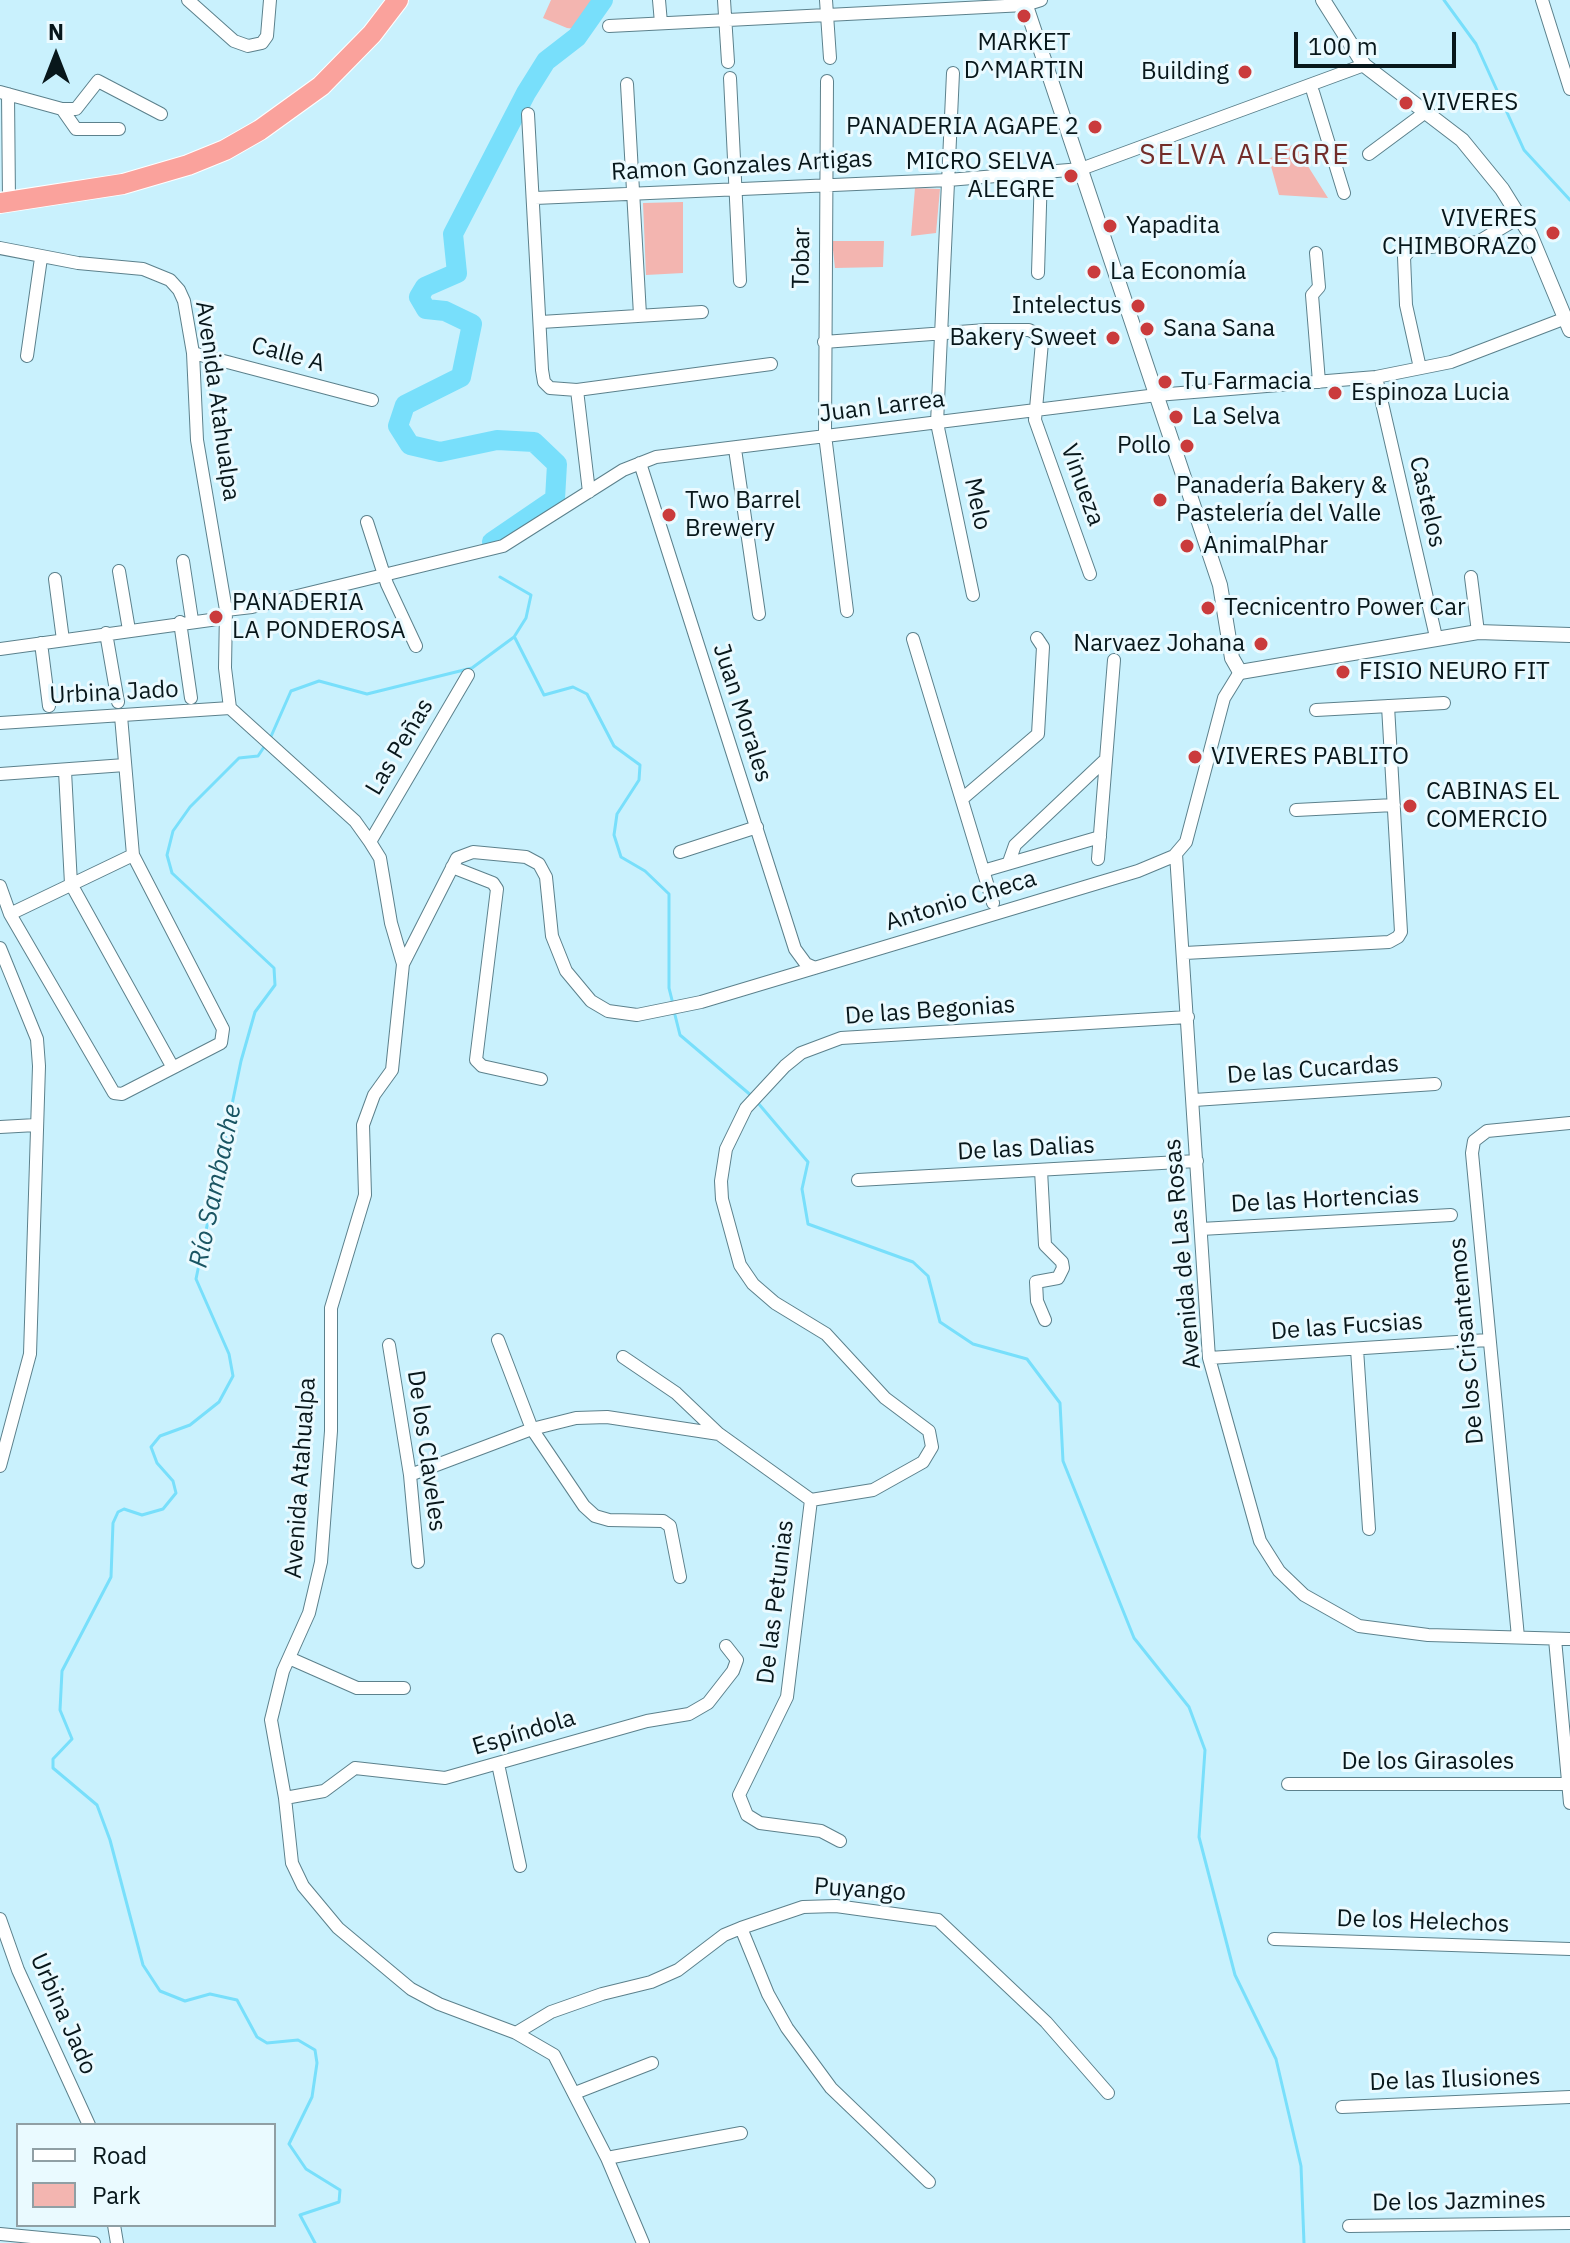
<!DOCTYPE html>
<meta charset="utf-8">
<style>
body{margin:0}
#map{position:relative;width:1570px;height:2243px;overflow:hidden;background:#c9f1fd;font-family:"IBM Plex Sans",sans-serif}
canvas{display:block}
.legend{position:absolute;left:16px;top:2123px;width:260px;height:104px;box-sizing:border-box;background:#eafaff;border:2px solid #909fa4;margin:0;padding:10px 14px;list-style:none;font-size:24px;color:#08171b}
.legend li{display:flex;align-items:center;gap:16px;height:40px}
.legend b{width:40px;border:2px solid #909fa4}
.north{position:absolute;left:16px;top:16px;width:80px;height:80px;-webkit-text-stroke:6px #eafaff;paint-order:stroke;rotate:0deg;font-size:22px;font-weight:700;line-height:32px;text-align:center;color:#08171b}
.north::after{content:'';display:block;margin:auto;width:28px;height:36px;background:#08171b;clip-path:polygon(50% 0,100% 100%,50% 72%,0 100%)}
.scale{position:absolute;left:1294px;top:32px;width:162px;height:36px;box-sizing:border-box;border:4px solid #08171b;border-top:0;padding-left:10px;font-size:24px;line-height:28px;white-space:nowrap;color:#08171b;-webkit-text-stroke:6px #eafaff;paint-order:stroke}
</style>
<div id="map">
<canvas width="1570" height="2243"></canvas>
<ul class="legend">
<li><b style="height:10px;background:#fff"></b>Road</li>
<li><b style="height:22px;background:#f3b5b0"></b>Park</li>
</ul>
<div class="north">N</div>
<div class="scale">100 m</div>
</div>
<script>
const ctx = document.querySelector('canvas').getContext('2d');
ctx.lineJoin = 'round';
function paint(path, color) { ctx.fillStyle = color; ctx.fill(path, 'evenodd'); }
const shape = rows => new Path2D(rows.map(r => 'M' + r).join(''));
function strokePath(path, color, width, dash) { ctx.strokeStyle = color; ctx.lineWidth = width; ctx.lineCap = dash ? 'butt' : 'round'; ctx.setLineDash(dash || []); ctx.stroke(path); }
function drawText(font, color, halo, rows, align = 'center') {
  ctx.font = font + ' "IBM Plex Sans",sans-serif'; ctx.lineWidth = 6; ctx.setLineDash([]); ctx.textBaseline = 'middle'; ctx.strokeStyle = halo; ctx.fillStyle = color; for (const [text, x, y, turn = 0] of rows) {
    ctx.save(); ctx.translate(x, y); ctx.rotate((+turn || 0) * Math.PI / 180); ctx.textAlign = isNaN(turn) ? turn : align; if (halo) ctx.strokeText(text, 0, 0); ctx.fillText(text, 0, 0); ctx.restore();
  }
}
const green = shape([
 [551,0,598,0,583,30,567,28,543,18],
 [1294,144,1328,198,1279,195,1269,159],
 [915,188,940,189,936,233,911,236],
 [683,202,683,273,646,275,643,203],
 [832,241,884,241,883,267,835,268]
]);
const stream = shape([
 [1444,0,1476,44,1524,150,1570,200],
 [515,638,544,695,573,687,587,694,614,746,640,765,639,780,617,814,614,835,621,857,645,871,669,894,669,988,673,1004],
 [269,741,291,691,319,681,367,694,472,668,514,637,526,618,531,595,500,577],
 [264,747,258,756,239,758,190,807,173,831,167,855,172,873,274,968,275,985,255,1012,241,1061,196,1279,229,1354,233,1376,219,1402,190,1425,160,1436,151,1447,157,1463,173,1481,176,1493,163,1509,142,1515,124,1509,118,1512,113,1523,111,1577,62,1671,60,1710,72,1739,53,1759,53,1768,97,1805,110,1840,143,1965,160,1991,185,2001,210,1994,237,2000,257,2037,267,2043,298,2040,315,2050,317,2063,312,2097,289,2144,306,2169,340,2190,339,2202,300,2215,315,2243],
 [674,1011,680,1035,753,1097],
 [758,1103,808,1162,802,1189,808,1224,913,1262,928,1276,940,1322,973,1344,1027,1359,1060,1403,1063,1461,1134,1638,1189,1707,1205,1750,1199,1837,1235,1975,1276,2059,1301,2166,1304,2243]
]);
const river = shape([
 [492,542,555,499,557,464,534,442,497,440,440,452,410,445,398,426,405,405,461,377,472,324,445,311,426,309,419,297,425,287,457,273,453,234,526,93,546,61,577,37,603,0]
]);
const minor = shape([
 [188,0,234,41,248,46,262,43,267,36,270,0],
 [659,0,661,23],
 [724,0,728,62],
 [826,0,830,58],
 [1542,0,1570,89],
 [609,26,1025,5,1041,0],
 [953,73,937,423,973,595],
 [730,78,740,281],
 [827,81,825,435,847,611],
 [627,84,640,315],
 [0,92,62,109,76,109,98,81,161,114],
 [1313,92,1344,193],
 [8,94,9,201],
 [62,109,76,129,119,129],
 [528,114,542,370,544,382,550,388,577,390,771,364],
 [1369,154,1427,111],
 [535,198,948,180,1081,169,1364,65],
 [0,248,78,263,143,269,170,280,179,290,184,301,193,353,197,440,226,610,225,668,230,708,355,821,370,842,380,858,391,923,403,964,392,1070,374,1095,363,1125,365,1195,331,1308,331,1431,321,1562,309,1613,283,1671,271,1720,285,1798,292,1863,303,1886,338,1928,411,1989,439,2004,516,2033,554,2055,607,2158,643,2243],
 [1316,253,1319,287,1312,295,1319,382],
 [1038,273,1041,173],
 [541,322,702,312],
 [824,342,986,330,1029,330,1037,334,1042,342,1035,420,1090,574],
 [193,353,372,400],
 [27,356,41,258],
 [1420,368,1406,305,1404,257,1411,249,1478,242,1520,217],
 [1376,377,1436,637],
 [577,390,589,492],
 [735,449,759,614],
 [640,463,795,949,806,964,815,968],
 [367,522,387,584,416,646],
 [183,561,192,620],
 [119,571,129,630],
 [1471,577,1478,632],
 [55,579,63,640],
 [226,610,252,607,503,546,623,470,656,457,1157,395,1376,377,1451,362,1566,318],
 [180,622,191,698],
 [106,633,118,702],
 [913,639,993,903],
 [41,643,49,706],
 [0,649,225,618],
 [1316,710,1444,703],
 [0,723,230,708],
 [65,771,71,884,172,1066],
 [0,774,125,765],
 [962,799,1038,734,1043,647,1037,638],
 [1296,810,1394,805],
 [370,842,468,675],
 [680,852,757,827],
 [1176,854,1209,1358,1260,1541,1279,1571,1304,1595,1359,1626,1428,1635,1570,1639],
 [1098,859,1114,660],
 [1009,862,1015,845,1104,761],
 [452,867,493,883,497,889,476,1060,482,1066,541,1079],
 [983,871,1100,837],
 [0,886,10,914,114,1093,122,1094,221,1043,223,1029,133,855,121,716],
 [10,914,133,855],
 [0,948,37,1039,39,1066,30,1354,0,1466],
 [1185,953,1389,942,1398,937,1401,932,1388,706],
 [403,964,457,858,473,852,526,857,539,864,546,877,552,936,566,971,591,1001,608,1011,637,1015,701,1002,1138,871,1174,856,1186,842,1224,698,1240,672],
 [1194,1100,1435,1084],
 [0,1127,36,1125],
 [1041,1170,1045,1245,1062,1262,1063,1268,1058,1278,1036,1282,1037,1301,1045,1320],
 [858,1180,1197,1161],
 [1201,1229,1451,1215],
 [498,1340,532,1429,584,1506,595,1516,609,1520,663,1521,670,1526,680,1577],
 [389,1345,410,1475,418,1562],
 [1357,1349,1369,1529],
 [623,1357,676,1393,719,1434],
 [1209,1358,1488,1340],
 [410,1475,532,1429,576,1418,607,1417,719,1434,811,1500,873,1490,923,1462,932,1447,929,1431,885,1398,826,1334,775,1303,753,1284,740,1265,722,1199,721,1181,726,1149,746,1108,785,1066,801,1053,841,1038,1188,1017],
 [811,1500,787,1697,739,1795,747,1815,760,1823,821,1831,840,1841],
 [1518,1637,1472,1153,1474,1141,1487,1131,1570,1123],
 [1555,1639,1570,1803],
 [289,1658,357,1688,404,1688],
 [498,1764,520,1866],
 [1288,1784,1569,1784],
 [285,1798,324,1791,355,1768,445,1778,647,1721,689,1714,708,1703,733,1671,737,1660,726,1646],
 [0,1919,18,1970,89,2125],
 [741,1928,768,1994,787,2028,831,2088,929,2182],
 [1274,1939,1570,1949],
 [516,2033,551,2012,602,1994,651,1982,678,1970,724,1935,741,1928,803,1907,836,1906,938,1920,1046,2022,1108,2093],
 [575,2093,652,2063],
 [1342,2107,1570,2097],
 [607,2158,741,2133],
 [114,2225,117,2243],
 [1349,2226,1570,2223],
 [0,2234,94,2243]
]);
const tertiary = shape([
 [1024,0,1220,585,1232,658,1240,672,1478,632,1570,635],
 [1323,0,1364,65,1462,140,1502,189,1530,234,1570,330]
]);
const trunk = shape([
 [0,203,123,184,188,165,225,150,260,130,321,86,372,34,398,0]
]);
const markers = [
 [1024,16,8,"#ca3b3c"],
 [1245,72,8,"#ca3b3c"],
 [1406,103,8,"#ca3b3c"],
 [1095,127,8,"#ca3b3c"],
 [1071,176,8,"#ca3b3c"],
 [1110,226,8,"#ca3b3c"],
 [1553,233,8,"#ca3b3c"],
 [1094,272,8,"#ca3b3c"],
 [1138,306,8,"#ca3b3c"],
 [1147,329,8,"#ca3b3c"],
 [1113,338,8,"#ca3b3c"],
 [1165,382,8,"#ca3b3c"],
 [1335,393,8,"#ca3b3c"],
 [1176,417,8,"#ca3b3c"],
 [1187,446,8,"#ca3b3c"],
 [1160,500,8,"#ca3b3c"],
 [669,515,8,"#ca3b3c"],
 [1187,546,8,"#ca3b3c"],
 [1208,608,8,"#ca3b3c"],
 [216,617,8,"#ca3b3c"],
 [1261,644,8,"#ca3b3c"],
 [1343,672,8,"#ca3b3c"],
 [1195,757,8,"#ca3b3c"],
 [1410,806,8,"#ca3b3c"]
];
const poiNames = [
 ["MARKET",1024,43,"center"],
 ["D^MARTIN",1024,71,"center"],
 ["Building",1229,72,"right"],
 ["VIVERES",1422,103],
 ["PANADERIA AGAPE 2",1079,127,"right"],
 ["MICRO SELVA",1055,162,"right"],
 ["ALEGRE",1055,190,"right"],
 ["VIVERES",1537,219,"right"],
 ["CHIMBORAZO",1537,247,"right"],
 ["Yapadita",1126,226],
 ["La Economía",1110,272],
 ["Intelectus",1122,306,"right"],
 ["Sana Sana",1163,329],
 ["Bakery Sweet",1097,338,"right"],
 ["Tu Farmacia",1181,382],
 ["Espinoza Lucia",1351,393],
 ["La Selva",1192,417],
 ["Pollo",1171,446,"right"],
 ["Panadería Bakery &",1176,486],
 ["Pastelería del Valle",1176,514],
 ["Two Barrel",685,501],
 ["Brewery",685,529],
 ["AnimalPhar",1203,546],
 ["PANADERIA",232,603],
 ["LA PONDEROSA",232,631],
 ["Tecnicentro Power Car",1224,608],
 ["Narvaez Johana",1245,644,"right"],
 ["FISIO NEURO FIT",1359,672],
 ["VIVERES PABLITO",1211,757],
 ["CABINAS EL",1426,792],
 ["COMERCIO",1426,820]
];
const streetNames = [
 ["Ramon Gonzales Artigas",742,166,-3],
 ["Tobar",802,258,-89],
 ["Calle A",288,355,15],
 ["Avenida Atahualpa",217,401,82],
 ["Juan Larrea",882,407,-7],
 ["Vinueza",1082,485,70],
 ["Castelos",1427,502,77],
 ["Melo",977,504,78],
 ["Urbina Jado",114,693,-3],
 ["Juan Morales",742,713,72],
 ["Las Peñas",400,747,-59],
 ["Antonio Checa",961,901,-17],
 ["De las Begonias",930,1011,-4],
 ["De las Cucardas",1313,1070,-4],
 ["De las Dalias",1026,1149,-3],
 ["De las Hortencias",1325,1200,-3],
 ["Avenida de Las Rosas",1183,1254,-95],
 ["De las Fucsias",1347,1327,-4],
 ["De los Crisantemos",1467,1341,-95],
 ["De los Claveles",426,1451,82],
 ["Avenida Atahualpa",301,1478,-86],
 ["De las Petunias",776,1602,-83],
 ["Espíndola",524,1733,-17],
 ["De los Girasoles",1428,1762],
 ["Puyango",860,1890,4],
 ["De los Helechos",1423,1922,2],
 ["Urbina Jado",63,2014,66],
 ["De las Ilusiones",1455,2080,-2],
 ["De los Jazmines",1459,2202,-1]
];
const waterNames = [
 ["Río Sambache",216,1186,-78]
];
const quarterNames = [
 ["SELVA ALEGRE",1245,156]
];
paint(green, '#f3b5b0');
strokePath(stream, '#78dffb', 3);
strokePath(river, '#78dffb', 20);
strokePath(minor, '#5c818c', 14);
strokePath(tertiary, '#5c818c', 16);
strokePath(trunk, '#fff', 22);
strokePath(minor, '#fff', 12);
strokePath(tertiary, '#fff', 14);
strokePath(trunk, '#faa29c', 20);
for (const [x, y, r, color] of markers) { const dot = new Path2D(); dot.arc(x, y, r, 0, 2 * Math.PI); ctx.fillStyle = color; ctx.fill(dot); strokePath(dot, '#eafaff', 3); }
drawText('24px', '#08171b', '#eafaff', poiNames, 'left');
drawText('24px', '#08171b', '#eafaff', streetNames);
drawText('italic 26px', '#1a5563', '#eafaff', waterNames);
ctx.letterSpacing = '2px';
drawText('28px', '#732d2a', '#eafaff', quarterNames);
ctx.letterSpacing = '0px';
</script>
